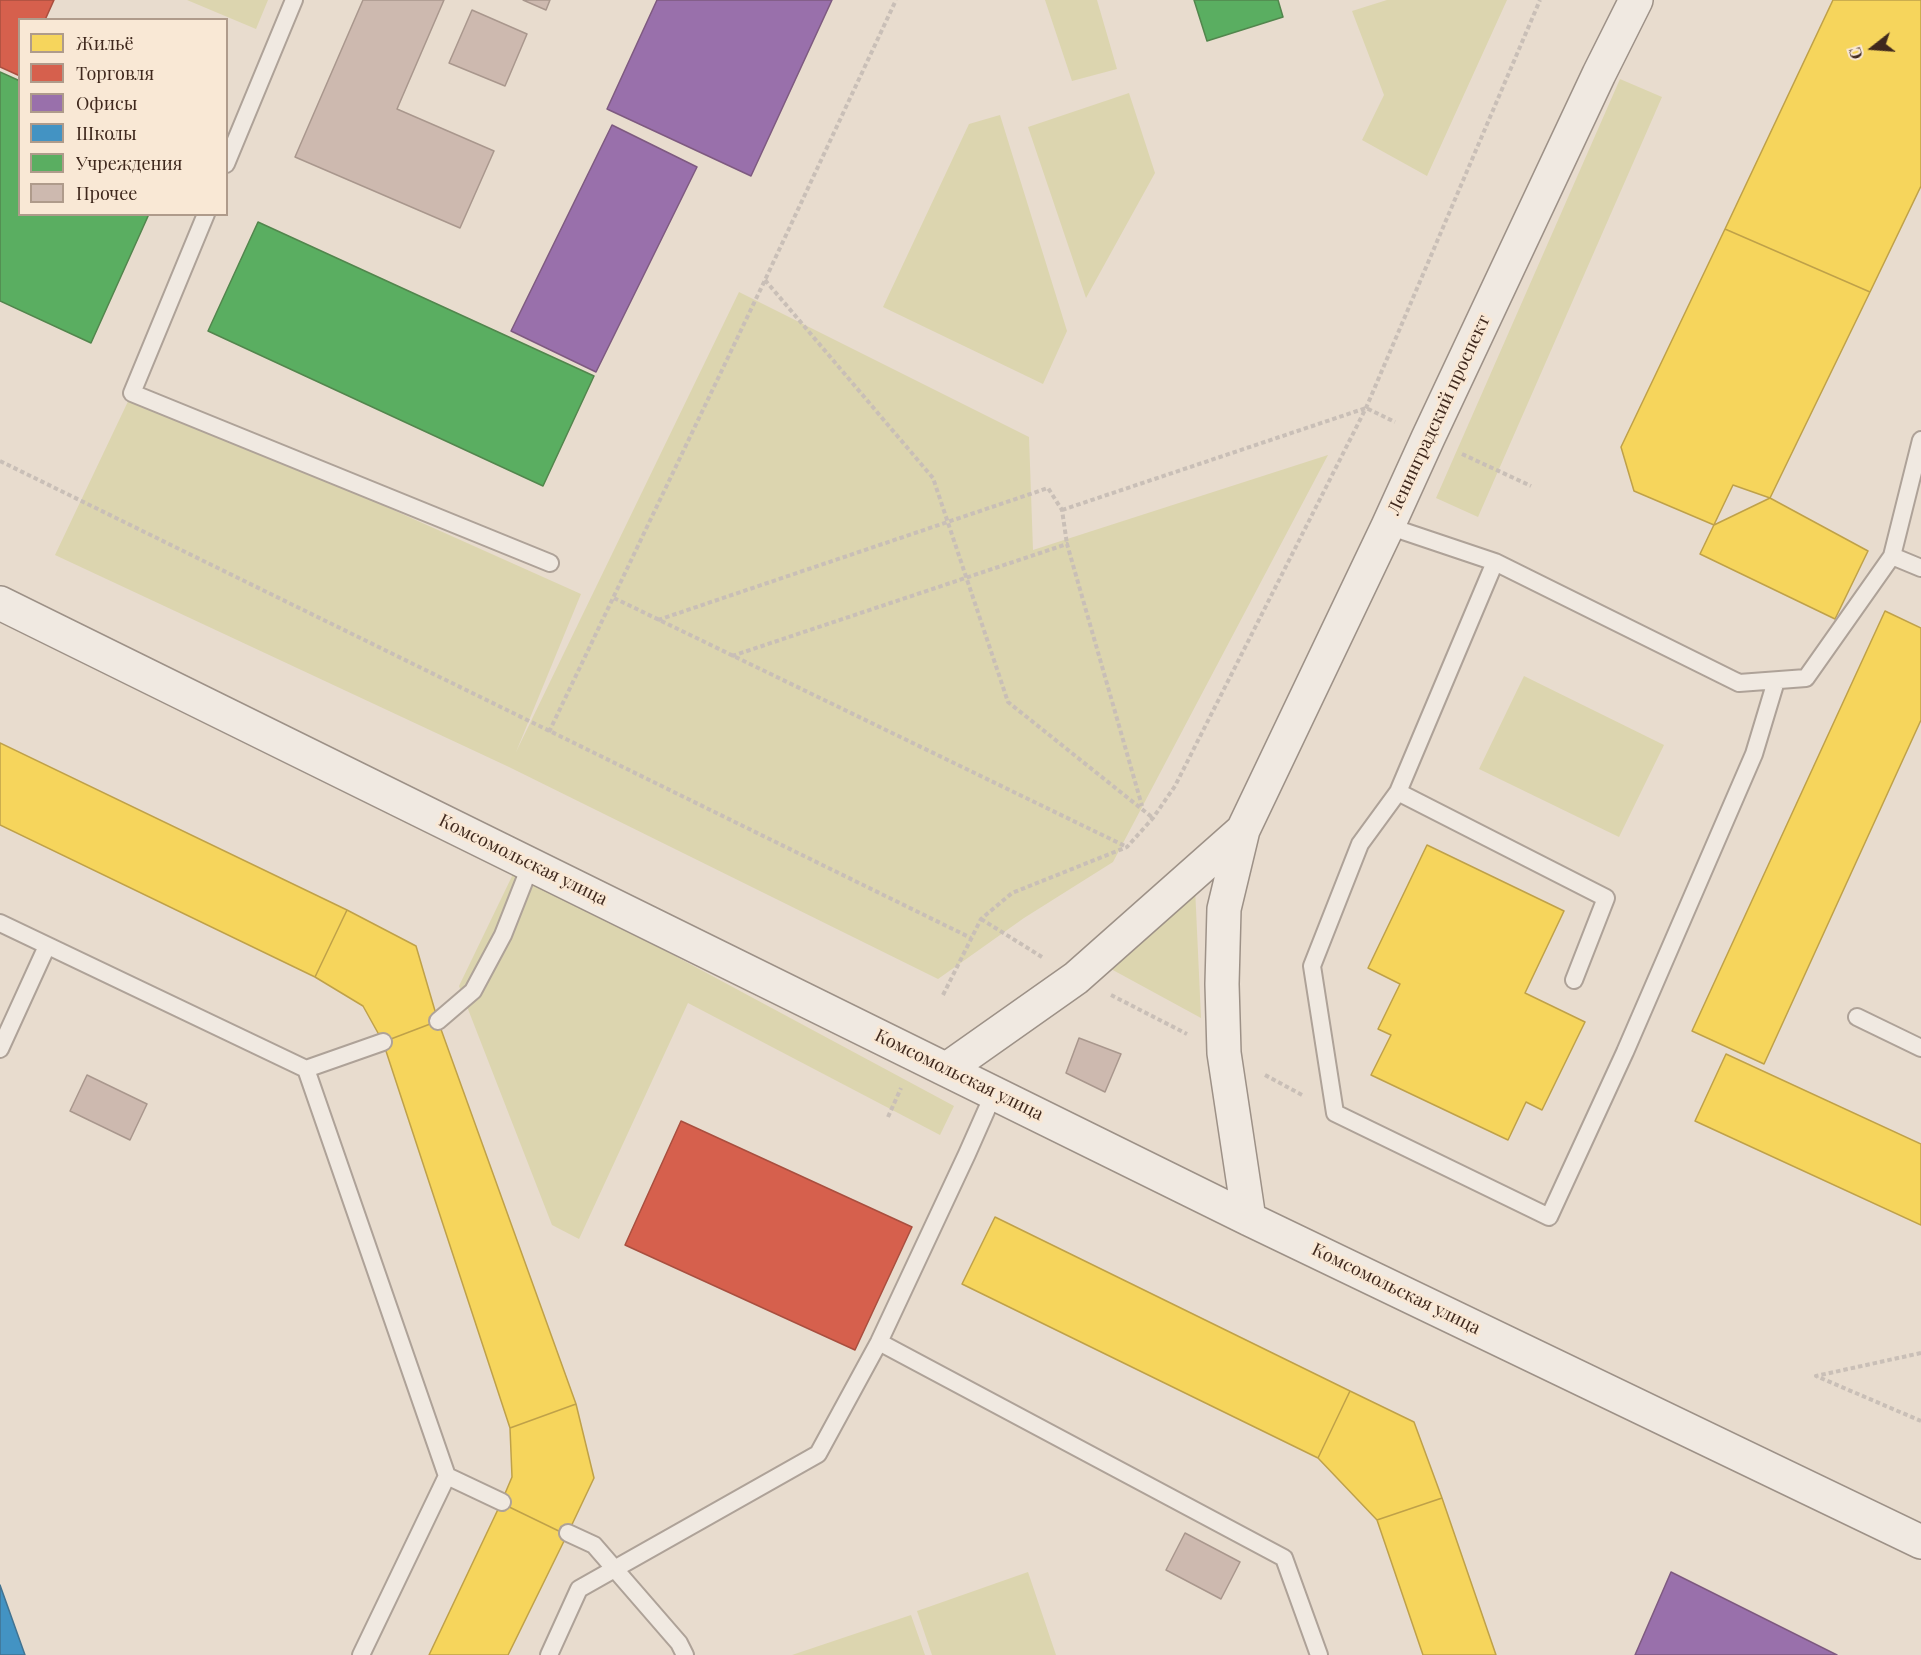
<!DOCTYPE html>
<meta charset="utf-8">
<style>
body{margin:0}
#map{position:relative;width:1921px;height:1655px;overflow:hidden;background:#e8dcce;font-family:"Playfair Display",serif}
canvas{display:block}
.legend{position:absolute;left:18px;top:18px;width:210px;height:198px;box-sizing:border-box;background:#f9e8d5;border:2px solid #af9b8b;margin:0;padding:8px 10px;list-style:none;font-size:18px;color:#3f281d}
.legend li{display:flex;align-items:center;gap:12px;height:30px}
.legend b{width:30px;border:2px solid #af9b8b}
.north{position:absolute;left:1843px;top:18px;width:60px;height:60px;-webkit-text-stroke:4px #f9e8d5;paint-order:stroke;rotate:253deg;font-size:16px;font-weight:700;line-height:24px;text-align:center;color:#3f281d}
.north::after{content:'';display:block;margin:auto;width:21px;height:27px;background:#3f281d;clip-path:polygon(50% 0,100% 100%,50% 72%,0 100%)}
</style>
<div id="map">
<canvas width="1921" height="1655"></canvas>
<ul class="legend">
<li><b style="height:16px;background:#f6d55c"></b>Жильё</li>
<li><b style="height:16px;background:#d6604d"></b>Торговля</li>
<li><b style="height:16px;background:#9970ab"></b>Офисы</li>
<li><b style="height:16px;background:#4393c3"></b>Школы</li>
<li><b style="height:16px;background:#5aae61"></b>Учреждения</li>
<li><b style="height:16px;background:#cdb9af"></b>Прочее</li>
</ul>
<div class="north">С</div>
</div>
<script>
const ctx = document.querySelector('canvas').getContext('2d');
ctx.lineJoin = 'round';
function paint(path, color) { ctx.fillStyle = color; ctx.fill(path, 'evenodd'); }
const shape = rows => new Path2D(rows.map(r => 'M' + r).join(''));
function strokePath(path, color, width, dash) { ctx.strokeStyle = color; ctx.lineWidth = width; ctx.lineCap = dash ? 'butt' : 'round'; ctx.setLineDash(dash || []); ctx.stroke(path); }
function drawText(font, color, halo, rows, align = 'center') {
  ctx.font = font + ' "Playfair Display",serif'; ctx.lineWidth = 6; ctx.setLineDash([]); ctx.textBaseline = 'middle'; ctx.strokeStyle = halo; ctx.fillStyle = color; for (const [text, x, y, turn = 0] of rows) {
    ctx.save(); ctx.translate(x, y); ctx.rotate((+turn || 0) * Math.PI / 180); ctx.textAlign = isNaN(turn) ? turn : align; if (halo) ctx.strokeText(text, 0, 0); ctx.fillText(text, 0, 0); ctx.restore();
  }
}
const green = shape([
 [187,0,268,0,256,29],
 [1045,0,1097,0,1117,69,1072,81],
 [1387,0,1507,0,1427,176,1362,140,1384,95,1352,11],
 [1620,79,1662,97,1478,517,1436,498],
 [1129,93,1155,173,1086,298,1028,127],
 [1000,115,1067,331,1043,384,883,307,969,124],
 [739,292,1029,437,1033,550,1328,455,1113,862,1024,918,938,979,509,767,55,555,132,393,581,594,516,752],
 [1524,676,1664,745,1619,837,1479,769],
 [515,870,954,1106,940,1135,688,1003,579,1239,552,1225,459,986],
 [1195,887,1201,1018,1100,963],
 [1028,1572,1056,1655,932,1655,917,1611],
 [911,1615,925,1655,792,1655]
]);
const homes = shape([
 [1833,0,1921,0,1921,186,1870,292,1725,229,1833,0],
 [1725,229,1870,292,1770,498,1714,525,1634,491,1621,447,1725,229],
 [1733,485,1770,498,1868,551,1835,619,1700,554,1733,485],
 [1885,611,1921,628,1921,720,1764,1064,1692,1031,1885,611],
 [0,743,347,910,315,977,0,825,0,743],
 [1427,845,1564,911,1525,993,1585,1022,1542,1110,1526,1102,1508,1140,1371,1075,1391,1035,1378,1029,1400,984,1368,968,1427,845],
 [347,910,416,946,438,1021,383,1042,363,1006,315,977,347,910],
 [438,1021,576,1404,510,1428,383,1042,438,1021],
 [1726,1054,1921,1144,1921,1225,1695,1121,1726,1054],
 [995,1217,1350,1391,1318,1458,962,1284,995,1217],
 [1350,1391,1414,1422,1442,1498,1377,1520,1318,1458,1350,1391],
 [576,1404,594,1478,567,1535,501,1503,512,1477,510,1428,576,1404],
 [1442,1498,1496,1655,1423,1655,1377,1520,1442,1498],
 [501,1503,567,1535,508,1655,429,1655,501,1503]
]);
const shops = shape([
 [0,0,54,0,45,20,20,20,20,76,0,67,0,0],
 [681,1121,912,1227,855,1350,625,1245,681,1121]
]);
const offices = shape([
 [657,0,832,0,751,176,607,109,657,0],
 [612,125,697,167,596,372,511,331,612,125],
 [1671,1572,1837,1655,1635,1655,1671,1572]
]);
const schools = shape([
 [0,1585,25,1655,0,1655,0,1585]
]);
const public = shape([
 [1194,0,1278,0,1283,17,1207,41,1194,0],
 [0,72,20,81,20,214,149,214,91,343,0,301,0,72],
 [258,222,594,376,543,486,208,331,258,222]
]);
const building = shape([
 [363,0,444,0,397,109,494,151,460,228,295,157,363,0],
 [523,0,550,0,546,10,523,0],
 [472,10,527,34,505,86,449,63,472,10],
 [1079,1038,1121,1054,1105,1092,1066,1073,1079,1038],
 [87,1075,147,1104,130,1140,70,1111,87,1075],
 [1185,1533,1240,1562,1221,1599,1166,1570,1185,1533]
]);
const path = shape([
 [765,280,933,478,1008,702,1153,818],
 [1462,454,1531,486],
 [0,461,971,938],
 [1062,510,1366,408,1395,422],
 [614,598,1127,847],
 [658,620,1048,488,1062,510,1067,544],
 [732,656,1067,544,1142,806],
 [549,732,765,280,896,0],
 [981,919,1042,957],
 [943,995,981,919,1012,893,1127,847,1153,818,1175,786,1366,408,1540,0],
 [1111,995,1187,1034],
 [1265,1075,1304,1096],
 [888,1117,901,1088],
 [1921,1353,1816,1376,1921,1421]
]);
const lane = shape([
 [226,164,294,0],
 [206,214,132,393,550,563],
 [1388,526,1495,562,1739,683,1806,678,1892,556,1921,440],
 [1892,556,1921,568],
 [1495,562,1398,792,1606,898,1574,980],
 [1398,792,1360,844,1312,966,1335,1113,1549,1217,1625,1052,1754,754,1776,681],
 [0,923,306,1069,447,1476,361,1655],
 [1857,1017,1921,1048],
 [438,1021,473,991,503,935,531,864],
 [0,1049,47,946],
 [306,1069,383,1042],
 [879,1342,1284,1558,1319,1655],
 [447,1476,502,1502],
 [568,1533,594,1545,679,1643,685,1655],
 [549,1655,579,1589,818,1454,879,1342,967,1154,994,1093]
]);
const secondary = shape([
 [0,603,1249,1219,1921,1542],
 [947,1069,1076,978,1243,830],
 [1249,1219,1224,1053,1222,984,1224,909,1243,830,1388,526,1428,438,1599,74,1636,0]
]);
const streetNames = [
 ["Ленинградский проспект",1439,415,-65],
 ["Комсомольская улица",523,860,26],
 ["Комсомольская улица",959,1075,26],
 ["Комсомольская улица",1396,1289,26]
];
paint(green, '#dcd5af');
paint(homes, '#f6d55c');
strokePath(homes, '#bfa149', 1.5);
paint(shops, '#d6604d');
strokePath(shops, '#a94f3f', 1.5);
paint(offices, '#9970ab');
strokePath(offices, '#7e5a80', 1.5);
paint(schools, '#4393c3');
strokePath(schools, '#427391', 1.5);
paint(public, '#5aae61');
strokePath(public, '#52864d', 1.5);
paint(building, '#cdb9af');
strokePath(building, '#a9978d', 1.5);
strokePath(lane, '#aea298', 20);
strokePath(secondary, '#9d9187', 36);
strokePath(path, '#c9bfb7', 4, [4.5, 3]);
strokePath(lane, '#f0e9e1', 16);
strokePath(secondary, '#f0e9e1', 33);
drawText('18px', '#3f281d', '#f9e8d5', streetNames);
</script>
